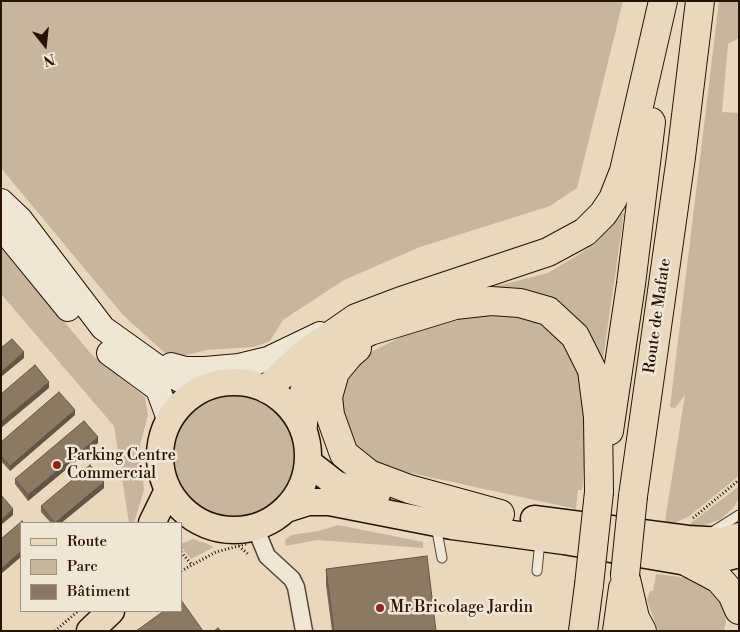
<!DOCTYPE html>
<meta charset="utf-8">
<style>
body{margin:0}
#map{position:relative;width:740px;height:632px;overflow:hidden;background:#e8d8be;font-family:"Libre Bodoni",serif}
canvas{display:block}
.frame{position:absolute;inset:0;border:2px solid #281200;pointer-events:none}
.legend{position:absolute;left:20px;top:522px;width:162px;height:90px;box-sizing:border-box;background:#f0e6d5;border:1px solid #a09180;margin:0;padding:6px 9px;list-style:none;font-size:15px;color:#281200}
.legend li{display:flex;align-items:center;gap:10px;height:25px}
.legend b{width:25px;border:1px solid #a09180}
.north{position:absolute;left:20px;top:20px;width:50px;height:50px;-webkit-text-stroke:4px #f0e6d5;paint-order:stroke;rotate:164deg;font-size:14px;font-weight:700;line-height:20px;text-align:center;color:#281200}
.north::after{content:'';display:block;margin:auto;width:18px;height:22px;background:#281200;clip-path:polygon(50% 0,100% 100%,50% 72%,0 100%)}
</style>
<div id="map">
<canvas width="740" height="632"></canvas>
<div class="frame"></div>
<ul class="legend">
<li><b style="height:6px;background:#e8d8be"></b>Route</li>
<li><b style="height:14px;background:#c7b69e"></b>Parc</li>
<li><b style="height:14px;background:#8c7963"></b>Bâtiment</li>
</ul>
<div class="north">N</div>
</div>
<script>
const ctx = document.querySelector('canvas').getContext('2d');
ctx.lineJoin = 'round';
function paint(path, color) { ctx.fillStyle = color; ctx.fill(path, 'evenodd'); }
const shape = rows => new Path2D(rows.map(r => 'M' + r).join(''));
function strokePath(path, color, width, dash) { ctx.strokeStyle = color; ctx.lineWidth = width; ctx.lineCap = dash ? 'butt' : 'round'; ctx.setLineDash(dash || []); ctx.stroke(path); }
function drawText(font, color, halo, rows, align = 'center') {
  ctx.font = font + ' "Libre Bodoni",serif'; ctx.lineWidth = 5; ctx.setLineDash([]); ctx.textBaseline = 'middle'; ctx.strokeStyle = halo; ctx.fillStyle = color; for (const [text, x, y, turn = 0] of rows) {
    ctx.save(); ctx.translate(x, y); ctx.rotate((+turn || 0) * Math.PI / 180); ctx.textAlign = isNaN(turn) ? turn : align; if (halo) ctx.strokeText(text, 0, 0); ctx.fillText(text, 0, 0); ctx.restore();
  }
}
const green = shape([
 [1,1,623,1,577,188,550,206,420,247,344,280,283,320,270,341,254,347,207,350,186,355,165,353,123,315,1,168],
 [719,1,739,1,739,38,728,44,722,112,739,113,739,476,688,517,674,523,665,521,685,395,675,408,670,407],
 [624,213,602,366,585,337,473,292,548,273,594,245,611,225,617,214],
 [1,246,92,355,145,397,148,415,140,445,144,490,134,523,129,523,114,426,1,294],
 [502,311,537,321,564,341,580,367,590,399,582,490,578,490,576,509,374,465,355,442,347,444,338,425,342,379,365,355,413,331,466,315],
 '169 457a66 66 0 1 1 132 0a66 66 0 1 1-132 0Z',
 [739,486,739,498,734,507,721,519,705,525,686,527],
 [338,525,423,542,423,548,317,540,286,546,285,540,291,535,319,531],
 [193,539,205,543,214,547,191,559,181,547,181,544],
 [656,574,697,579,719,589,724,605,726,623,724,631,658,631,647,600,650,591,653,591]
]);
const path = shape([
 [693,518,739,480],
 [239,546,249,555],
 [181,552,192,565],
 [181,571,216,552,246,544],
 [55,631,78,611]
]);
const lane = shape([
 [436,526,442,558],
 [712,532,739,515],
 [537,571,540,541]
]);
const street = shape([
 [255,527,267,556,292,579,296,587,304,631]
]);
const secondary = shape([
 [1,201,20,219,103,328,166,373,186,383,206,387],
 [1,227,68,309],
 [109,353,158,389,169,419],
 [171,365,186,369,205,369,239,366,268,359,320,334]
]);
const primary = shape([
 '160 456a74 74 0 1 1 148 0a74 74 0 1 1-148 0Z',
 [309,463,336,484,354,490,377,494],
 [286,509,308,502,329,502,452,526,564,541,687,562,720,559,739,554],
 [534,519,688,539,724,541,739,536],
 [152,523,168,490],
 [90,631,111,611]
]);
const highway = shape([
 [357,348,350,354,335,372,328,397,330,415,344,454,369,474,409,489,500,514],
 [267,389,304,354,356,318,401,301,548,252,585,232,603,214,613,199,624,171,663,1],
 [303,425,303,396,308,377,319,365,350,341,370,331,455,305,491,301,520,303,548,311,575,336,592,370,598,417,599,492],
 [609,431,631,284,651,122],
 [633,496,681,157,700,1],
 [687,562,719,579,732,594,739,610],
 [625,575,635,618,642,631],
 [583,631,589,585],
 [617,631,623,588]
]);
const highwayBridge = shape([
 [625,575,633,496],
 [589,585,599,492]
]);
const wall = shape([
 [75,415,10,471,1,461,1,442],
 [98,443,28,501,15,484,15,479],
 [104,488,61,523,51,523,41,512,41,506],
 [326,569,436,631,332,631,326,585]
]);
const shadedWall = shape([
 [24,352,24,358,1,377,1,372],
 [49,382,49,388,1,428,1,422],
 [75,410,75,415,10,471,10,466],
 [98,437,98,443,28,501,28,495],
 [104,482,104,488,61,523,55,523],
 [13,509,13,515,1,525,1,520],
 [21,551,21,557,1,574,1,569]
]);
const building = shape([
 [12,339,24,352,1,372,1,348,12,339],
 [35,365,49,382,1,422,1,394,35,365],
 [59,392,75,410,10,466,1,456,1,442,59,392],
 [84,421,98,437,28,495,15,479,84,421],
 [90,465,104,482,55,523,41,506,90,465],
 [1,495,13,509,1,520,1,495],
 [22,521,24,523,21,523,21,551,1,569,1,539,22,521],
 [427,556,436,631,334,631,326,569,427,556],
 [181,600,203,631,136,631,164,611,181,611,181,600],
 [218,628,221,631,214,631,218,628]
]);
const markers = [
 [57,465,5,"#8f2418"],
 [380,608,5,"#8f2418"]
];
const streetNames = [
 ["Route de Mafate",658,316,-82]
];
const poiNames = [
 ["Parking Centre",67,456],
 ["Commercial",67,474],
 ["Mr Bricolage Jardin",390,608]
];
paint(green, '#c7b69e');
strokePath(lane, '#584430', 11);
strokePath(street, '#584430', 19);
strokePath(secondary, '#281200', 26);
strokePath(primary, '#281200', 29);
strokePath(highway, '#281200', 30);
strokePath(path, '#281200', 3, [1, 2.5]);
strokePath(lane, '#f0e6d5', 9);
strokePath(street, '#f0e6d5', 16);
strokePath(secondary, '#f0e6d5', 24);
strokePath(primary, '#e8d8be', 26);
strokePath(highway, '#e8d8be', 28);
strokePath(highwayBridge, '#281200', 30, []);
strokePath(highwayBridge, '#e8d8be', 28);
paint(wall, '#786855');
paint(shadedWall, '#625545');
paint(building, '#8c7963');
strokePath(building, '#625545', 1);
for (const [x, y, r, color] of markers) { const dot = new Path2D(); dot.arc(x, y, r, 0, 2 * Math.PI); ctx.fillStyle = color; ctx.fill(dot); strokePath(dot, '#f0e6d5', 2); }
drawText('16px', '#281200', '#f0e6d5', streetNames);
drawText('16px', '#281200', '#f0e6d5', poiNames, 'left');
</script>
